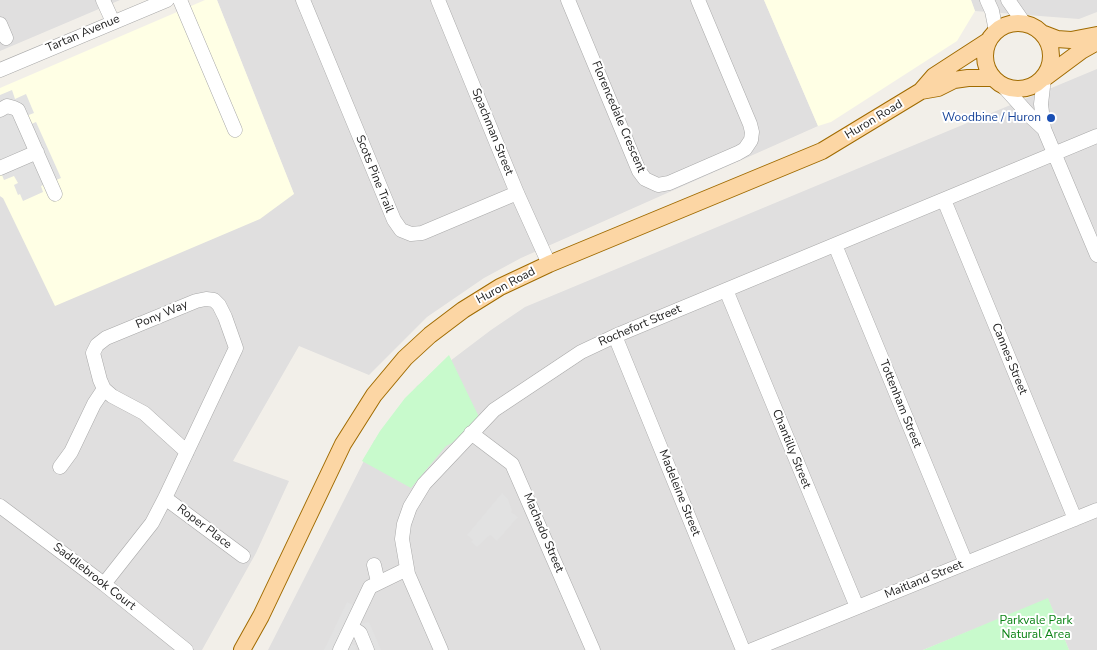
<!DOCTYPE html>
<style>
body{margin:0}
canvas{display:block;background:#f2efe9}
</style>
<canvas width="1097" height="650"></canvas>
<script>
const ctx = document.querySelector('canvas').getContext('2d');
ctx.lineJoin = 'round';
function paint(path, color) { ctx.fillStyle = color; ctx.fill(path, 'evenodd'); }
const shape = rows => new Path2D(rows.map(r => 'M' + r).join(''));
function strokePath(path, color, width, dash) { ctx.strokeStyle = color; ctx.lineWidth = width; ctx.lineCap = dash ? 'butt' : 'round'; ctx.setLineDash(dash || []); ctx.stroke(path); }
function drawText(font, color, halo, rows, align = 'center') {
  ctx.font = font + ' "Nunito Sans",sans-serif'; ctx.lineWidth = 4; ctx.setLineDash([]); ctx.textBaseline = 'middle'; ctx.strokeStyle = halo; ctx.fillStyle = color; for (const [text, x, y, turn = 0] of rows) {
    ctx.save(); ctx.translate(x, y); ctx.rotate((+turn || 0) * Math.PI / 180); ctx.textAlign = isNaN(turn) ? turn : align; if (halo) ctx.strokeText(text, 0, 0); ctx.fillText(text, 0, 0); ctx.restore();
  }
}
const residential = shape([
 [0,0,120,0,0,51],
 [217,0,764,0,818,126,521,258,484,278,427,317,369,375,299,346,233,461,289,481,256,553,202,650,0,650,0,196,3,198,294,194],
 [971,0,1097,0,1097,12,1079,19,975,11],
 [1097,69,1097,650,1069,650,1048,599,923,650,268,650,374,441,417,386,491,330,525,307]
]);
const education = shape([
 [205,0,217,0,294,194,260,219,55,306,3,198,0,196,0,88],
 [764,0,971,0,975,11,957,41,831,122,818,126]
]);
const park = shape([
 [449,355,479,417,452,443,446,446,411,488,362,461,380,431,405,398],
 [1048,598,1069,650,923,650]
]);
const parking = shape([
 [12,90,15,99,26,94,34,113,26,116,29,125,36,122,61,178,41,186,43,192,23,201,20,194,18,195,14,185,18,183,14,176,4,180,0,170,0,95],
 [502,493,508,499,512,510,511,512,518,517,497,541,490,535,477,547,471,542,473,540,467,535],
 [347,602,355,606,349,643,356,646,355,650,324,650],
 [369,622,381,650,362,650,356,639,361,624]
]);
const minor = shape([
 [103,0,113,22],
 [180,0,235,130],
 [303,0,394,220,401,230,411,234,422,233,517,193],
 [438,0,517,193,549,264],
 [568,0,639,171,645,179,658,185,669,183,738,153,745,149,751,140,752,132,750,124,698,0],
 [987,0,992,11,996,31],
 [1008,0,1024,23],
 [0,24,6,38],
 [0,70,167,0],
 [1044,78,1041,104,1044,129,1097,255],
 [1004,87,1031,117,1044,129],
 [0,110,7,106,14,108,18,110,55,194],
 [0,168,37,152],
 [944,200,1075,519],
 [835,245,966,563],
 [726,290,857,607],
 [615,336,743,650],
 [471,433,512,464,593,650],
 [60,467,71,452,94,404,104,389],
 [165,498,243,556],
 [0,506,104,584,186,650],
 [374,565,378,582],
 [104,584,152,523,165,498,236,348,225,317,219,305,214,300,206,299,196,301,106,338,97,345,93,353,100,380,104,389,112,396,144,413,187,452],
 [351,627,360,633,367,650],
 [340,650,370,587,407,569],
 [441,650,408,574,402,539,404,524,410,507,424,484,494,410,581,352,615,336,1097,136],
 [752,650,1097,510]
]);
const major = shape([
 '985 56a33 33 0 1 1 66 0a33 33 0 1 1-66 0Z',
 [1044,34,1057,39,1071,40,1097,35],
 [1046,77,1081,51,1097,42],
 [921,91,938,88,954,80,968,78,993,78],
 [242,650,261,616,343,444,374,395,405,358,430,335,463,310,500,287,549,264,822,151,921,91,934,76,988,41]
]);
const markers = [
 [1051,118,5,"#1a4fb4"]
];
const streetNames = [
 ["Tartan Avenue",83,34,-23],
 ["Florencedale Crescent",618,117,67],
 ["Huron Road",874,120,-31],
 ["Spachman Street",492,132,68],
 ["Scots Pine Trail",374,174,68],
 ["Huron Road",506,286,-28],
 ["Pony Way",162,315,-23],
 ["Rochefort Street",640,326,-23],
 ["Cannes Street",1009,359,68],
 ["Tottenham Street",900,404,68],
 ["Chantilly Street",791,449,68],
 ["Madeleine Street",679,493,68],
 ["Roper Place",204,527,37],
 ["Machado Street",543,533,67],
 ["Saddlebrook Court",94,577,38],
 ["Maitland Street",924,580,-22]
];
const transitNames = [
 ["Woodbine / Huron",1041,118]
];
const parkNames = [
 ["Parkvale Park",1036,621],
 ["Natural Area",1036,635]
];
paint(residential, '#e0dfdf');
paint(education, '#ffffe5');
paint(park, '#c8facc');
paint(parking, '#e2e2e2');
strokePath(minor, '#a9a9a9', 15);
strokePath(major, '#a06b00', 18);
strokePath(minor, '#fff', 14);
strokePath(major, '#fcd6a4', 16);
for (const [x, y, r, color] of markers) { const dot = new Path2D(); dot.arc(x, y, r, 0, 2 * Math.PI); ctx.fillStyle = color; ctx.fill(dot); strokePath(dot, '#fff', 2); }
drawText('12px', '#222', '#fff', streetNames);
drawText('12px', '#164399', '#fff', transitNames, 'right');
drawText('12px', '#0c8416', '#fff', parkNames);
</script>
